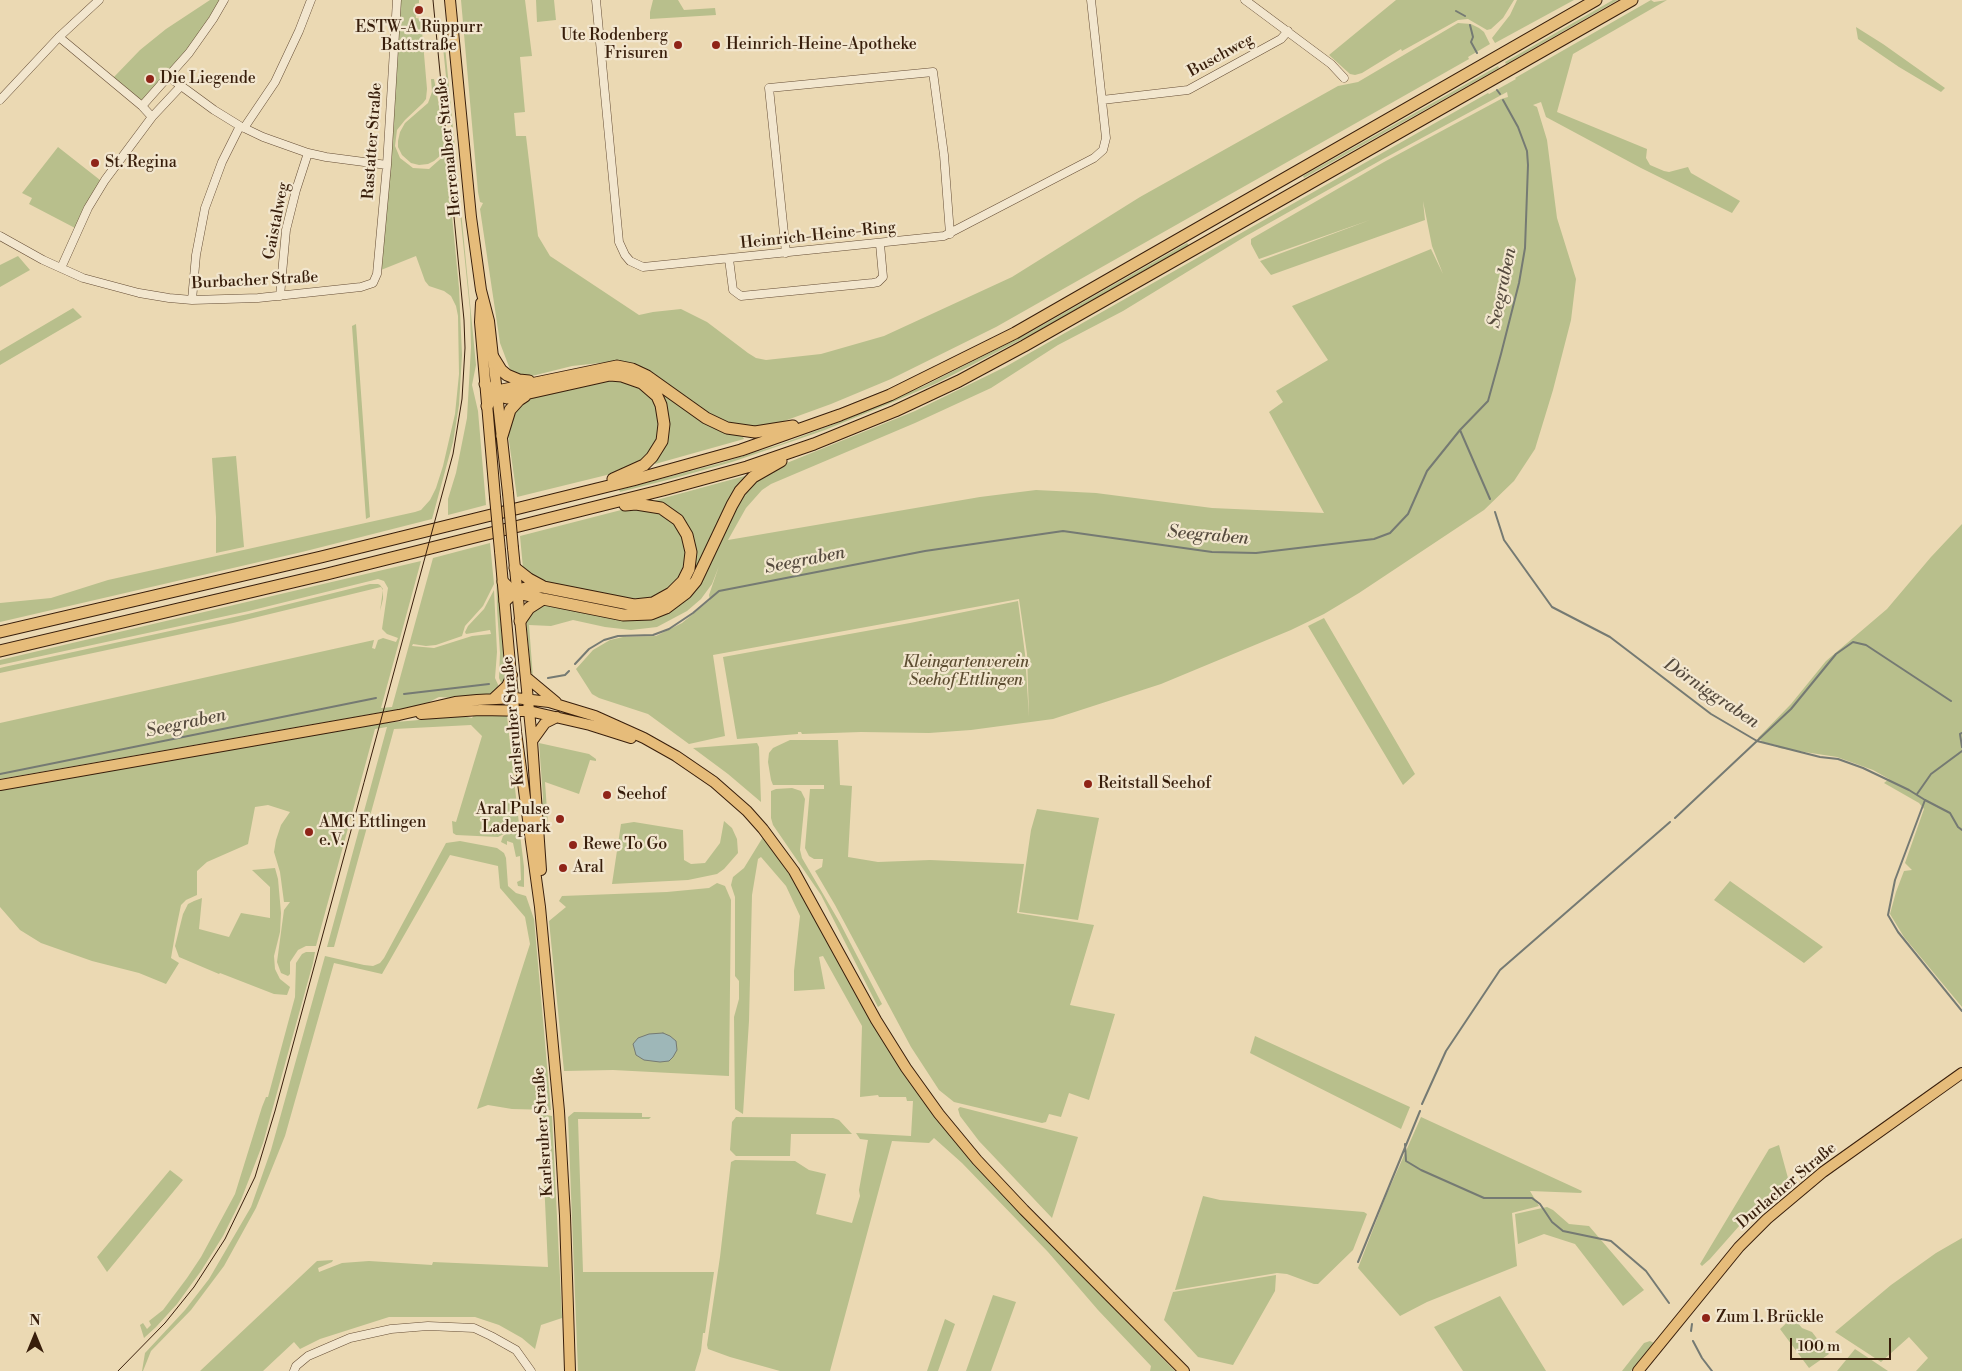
<!DOCTYPE html>
<meta charset="utf-8">
<style>
body{margin:0}
#map{position:relative;width:1962px;height:1371px;overflow:hidden;background:#ebd9b3;font-family:"Libre Bodoni",serif}
canvas{display:block}
.north{position:absolute;left:10px;top:1311px;width:50px;height:50px;-webkit-text-stroke:4px #f2e6ce;paint-order:stroke;rotate:0deg;font-size:14px;font-weight:700;line-height:20px;text-align:center;color:#381e0b}
.north::after{content:'';display:block;margin:auto;width:18px;height:22px;background:#381e0b;clip-path:polygon(50% 0,100% 100%,50% 72%,0 100%)}
.scale{position:absolute;left:1790px;top:1338px;width:101px;height:22px;box-sizing:border-box;border:2px solid #381e0b;border-top:0;padding-left:6px;font-size:15px;line-height:18px;white-space:nowrap;color:#381e0b;-webkit-text-stroke:4px #f2e6ce;paint-order:stroke}
</style>
<div id="map">
<canvas width="1962" height="1371"></canvas>
<div class="north">N</div>
<div class="scale">100 m</div>
</div>
<script>
const ctx = document.querySelector('canvas').getContext('2d');
ctx.lineJoin = 'round';
function paint(path, color) { ctx.fillStyle = color; ctx.fill(path, 'evenodd'); }
const shape = rows => new Path2D(rows.map(r => 'M' + r).join(''));
function strokePath(path, color, width, dash) { ctx.strokeStyle = color; ctx.lineWidth = width; ctx.lineCap = dash ? 'butt' : 'round'; ctx.setLineDash(dash || []); ctx.stroke(path); }
function drawText(font, color, halo, rows, align = 'center') {
  ctx.font = font + ' "Libre Bodoni",serif'; ctx.lineWidth = 4.5; ctx.setLineDash([]); ctx.textBaseline = 'middle'; ctx.strokeStyle = halo; ctx.fillStyle = color; for (const [text, x, y, turn = 0] of rows) {
    ctx.save(); ctx.translate(x, y); ctx.rotate((+turn || 0) * Math.PI / 180); ctx.textAlign = isNaN(turn) ? turn : align; if (halo) ctx.strokeText(text, 0, 0); ctx.fillText(text, 0, 0); ctx.restore();
  }
}
const green = shape([
 [210,0,221,0,182,57,142,101,113,78,140,50,166,29],
 [401,0,419,0,419,3,415,4,416,18,421,19,427,89,426,99,423,103,405,120,397,130,395,146,400,158,413,168,429,169,446,154,459,288,462,355,459,405,453,442,432,519,302,552,0,622,0,603,51,598,108,580,415,512,421,510,430,500,436,488,443,466,455,414,459,374,458,316,456,306,451,296,444,291,429,286,425,281,416,256,381,270],
 [461,0,525,0,532,56,520,57,525,112,514,113,516,136,526,136,538,236,550,256,639,315,653,312,681,309,707,322,748,353,756,358,766,360,821,354,884,336,1012,277,1140,197,1338,86,1358,82,1458,23,1471,24,1479,28,1484,32,1490,44,1468,57,1469,59,1372,114,996,327,891,379,831,404,765,428,728,425,609,362,572,366,528,377,511,372,500,343,480,209,483,203,480,202,478,192],
 [536,0,554,0,556,20,537,22],
 [653,0,678,0,684,10,715,8,716,15,650,19,650,12],
 [1396,0,1514,0,1503,18,1491,29,1487,30,1468,19,1458,20,1402,51,1401,49,1362,73,1355,75,1350,74,1329,55],
 [1517,0,1574,0,1495,43,1492,38,1510,15],
 [1613,0,1618,0,1506,64,1505,62],
 [1651,0,1654,2,1667,0,1573,54,1557,112,1647,149,1646,158,1650,165,1664,171,1669,172,1688,167,1691,173,1740,201,1732,213,1641,168,1546,117,1541,102,1533,105,1537,107,1547,140,1557,218,1576,279,1571,320,1553,390,1535,449,1514,481,1484,510,1359,593,1324,614,1291,630,1161,684,1053,719,971,730,929,733,861,732,802,734,801,732,798,732,798,734,737,739,723,657,910,623,1018,601,1025,654,1029,717,1027,654,1019,599,713,655,725,736,689,744,648,714,599,698,592,694,576,669,593,650,610,640,623,637,656,636,682,623,710,600,709,595,719,566,712,584,701,599,687,611,657,627,631,630,605,627,573,620,551,626,529,625,533,678,531,672,526,620,527,616,543,603,625,619,665,613,721,539,746,489,772,469,915,411,1005,367,1488,93,1489,94,1516,79,1515,78],
 [1507,92,1508,97,1501,99,1384,162,1251,239,1251,244,1259,259,1370,220,1260,261,1271,275,1425,220,1423,201,1432,246,1443,274,1431,249,1292,306,1328,360,1276,391,1283,402,1269,412,1324,513,1212,508,1096,493,1036,490,980,497,728,540,746,508,762,490,771,484,915,423,991,388,1058,345,1123,311,1246,236,1383,159],
 [1856,27,1883,44,1945,88,1941,92,1899,67,1858,39],
 [445,46,476,365,472,385,478,411,486,505,448,515,448,499,456,473,467,418,471,347,470,310,443,47],
 [1498,66,1499,68,1304,178,1303,176],
 [431,79,434,79,441,116,444,147,441,155,434,161,428,164,419,165,411,163,402,155,398,147,398,141,400,132,405,123,428,103,432,92],
 [58,147,100,180,75,228,29,204,32,198,22,193],
 [1187,243,1189,245,1036,332,937,383,886,405,825,430,732,462,675,478,620,492,619,490,721,463,781,444,840,422,924,386,1027,334],
 [18,256,30,270,0,287,0,265],
 [73,308,82,317,0,365,0,351],
 [356,324,370,517,366,519,352,326],
 [637,375,719,429,743,437,744,439,655,464,654,461,669,419,633,376],
 [617,379,636,384,652,398,657,411,659,432,655,446,647,457,623,471,517,497,507,427,513,411,529,397],
 [236,456,244,547,216,553,216,517,212,458],
 [752,474,738,489,730,500,693,579,679,595,664,605,645,612,627,612,535,594,535,591,628,610,642,610,659,605,677,593,685,583,692,569,694,552,691,535,684,522,670,509,653,501],
 [625,509,649,509,669,517,680,530,686,547,684,571,675,584,655,598,627,599,535,579,523,568,520,536],
 [1962,524,1962,1007,1904,937,1890,914,1896,892,1904,871,1912,870,1905,863,1924,809,1919,803,1884,783,1889,779,1873,770,1837,757,1779,748,1776,745,1763,742,1758,738,1791,704,1826,661,1887,609,1931,557],
 [490,543,494,584,483,606,465,626,462,636,436,645,426,646,413,644,412,646,434,648,472,636,491,634,490,630,466,634,465,632,468,626,484,609,494,590,497,652,495,678,500,689,491,695,453,698,439,697,423,705,0,779,0,723,374,640,372,648,375,649,378,640,383,638,396,642,398,638,387,634,382,629,388,588,384,581,378,579,249,611,0,665,0,660,421,561,381,708,392,707,433,558],
 [496,562,505,675,504,682,502,685,499,678,500,653,497,609],
 [370,584,378,584,380,585,383,589,383,599,380,611,383,590,381,587,233,623,0,673,0,668,4,667,248,614],
 [1324,618,1415,774,1403,785,1308,626],
 [474,715,507,716,519,824,512,830,498,837,456,835,453,833,452,821,456,822,482,736,471,725,394,729,334,947,327,947,387,727,375,729,316,946,306,946,298,950,290,962,290,974,288,976,281,973,277,962,284,910,290,902,284,902,280,872,274,852,276,840,281,825,290,812,268,805,255,807,248,844,207,862,197,871,197,895,186,900,181,905,176,929,171,958,179,963,166,984,139,973,92,961,41,943,20,930,0,907,0,789,374,724,463,716,472,718],
 [790,740,838,740,840,785,852,786,848,857,878,862,930,860,1024,864,1017,913,1094,925,1070,1005,1115,1014,1089,1100,1069,1093,1061,1117,1049,1114,1046,1122,1042,1123,954,1102,939,1090,911,1047,835,905,815,871,822,867,823,859,814,859,809,856,805,848,810,789,824,789,824,785,773,785,771,780,768,762,769,753,773,748],
 [539,743,589,754,596,759,596,761,590,760,579,794,545,782,548,824,542,822,541,819,543,797],
 [757,743,759,747,761,802,728,774,693,748],
 [792,788,801,791,805,799,800,850,802,858,840,923,882,1004,878,1007,821,895,773,825,771,818,771,791,776,789],
 [1037,809,1099,818,1078,920,1019,912,1031,830],
 [724,821,732,828,737,839,738,853,724,869,717,874,688,880,612,884,621,824,634,822,683,830,684,860,691,864,705,863,720,843],
 [519,826,524,867,524,887,518,886,517,882,521,880,520,856,516,857,513,843,507,841,507,845,501,842,503,836],
 [763,837,796,884,884,1041,924,1102,987,1178,1175,1371,1150,1371,1151,1366,1098,1310,1048,1252,962,1163,934,1138,929,1143,892,1141,830,1371,780,1371,730,1357,708,1349,707,1345,720,1257,731,1162,735,1160,795,1161,809,1170,826,1174,816,1214,852,1223,860,1196,859,1190,868,1140,860,1139,856,1133,911,1136,913,1101,907,1101,906,1097,879,1097,878,1095,860,1097,862,1026,823,956,819,957,825,989,794,991,794,971,800,916,786,886,761,857,758,859,752,895,749,1021,743,1114,735,1109,734,1017,739,999,739,981,735,976,735,897,731,885,733,877,744,868],
 [460,841,497,848,504,853,506,858,508,886,516,893,526,896,534,919,551,1110,512,1109,488,1105,477,1109,530,944,525,917,500,888,498,866,450,855,382,974,334,963,285,1136,256,1208,224,1266,191,1310,151,1351,143,1371,142,1371,145,1353,185,1310,209,1279,251,1207,271,1150,325,956,364,965,373,966,380,963,384,958,446,843],
 [275,868,278,879,281,913,280,932,274,956,275,969,280,979,290,987,287,995,274,994,220,973,219,974,179,957,175,946,183,914,188,904,194,901,202,898,199,929,229,937,241,913,270,918,270,887,252,870],
 [1730,881,1823,947,1804,963,1714,900],
 [717,883,725,886,731,900,729,1076,613,1070,564,1071,549,921,566,907,559,901,562,896,667,892,709,888],
 [306,952,315,952,313,963,263,1143,241,1200,223,1236,201,1271,177,1304,156,1327,144,1338,140,1325,143,1323,147,1329,151,1325,149,1321,163,1310,187,1278,201,1257,235,1194,262,1107,266,1097,268,1097,295,997,296,963,302,954],
 [1255,1036,1410,1107,1401,1129,1250,1053],
 [960,1107,1078,1137,1052,1218,979,1141,960,1116,958,1109],
 [574,1112,642,1113,642,1117,651,1117,649,1119,578,1119,583,1272,714,1272,705,1333,703,1333,701,1351,695,1371,578,1371,568,1117],
 [541,1114,552,1116,562,1318,541,1325,535,1349,522,1338,499,1325,475,1317,389,1317,320,1339,300,1349,294,1342,263,1371,200,1371,317,1261,333,1260,332,1262,318,1268,319,1272,342,1263,369,1261,432,1265,433,1262,548,1267],
 [736,1117,833,1118,839,1120,852,1134,791,1134,790,1156,736,1156,730,1150,732,1122],
 [1421,1117,1582,1191,1581,1193,1530,1191,1539,1206,1512,1213,1517,1266,1427,1302,1400,1316,1358,1268,1386,1196],
 [1779,1145,1788,1178,1755,1208,1710,1259,1702,1266,1700,1264,1769,1149],
 [170,1170,183,1180,107,1272,97,1257],
 [1203,1196,1220,1200,1364,1212,1367,1214,1353,1250,1318,1284,1314,1284,1287,1274,1277,1273,1175,1290],
 [1547,1207,1553,1210,1569,1224,1589,1226,1644,1290,1623,1306,1575,1244,1544,1234,1518,1244,1515,1214],
 [1962,1238,1962,1371,1916,1371,1928,1358,1909,1337,1881,1362,1835,1332,1891,1285,1936,1253],
 [1276,1275,1275,1291,1233,1365,1198,1357,1164,1320,1173,1292],
 [993,1295,1016,1302,991,1371,966,1371],
 [1500,1296,1546,1371,1463,1371,1434,1327],
 [1793,1317,1802,1328,1812,1332,1829,1354,1809,1368,1780,1329],
 [945,1319,955,1324,938,1371,927,1371],
 [1650,1341,1654,1343,1631,1371,1622,1371,1644,1343],
 [1855,1349,1888,1371,1837,1371]
]);
const water = shape([
 [663,1033,670,1036,676,1041,677,1050,673,1057,669,1061,660,1062,644,1060,636,1055,633,1044,638,1038,649,1034,663,1033]
]);
const stream = shape([
 [1456,11,1465,16],
 [1470,25,1473,37,1471,42,1477,53],
 [1497,90,1500,94],
 [1460,430,1490,499],
 [1495,512,1504,540,1552,607,1610,637,1711,714,1757,741,1820,757,1838,759,1863,768,1909,790,1925,800,1950,813,1958,827,1962,830],
 [575,664,589,649,604,640,618,636,653,635,669,629,693,613,719,591,925,551,1063,531,1212,552,1256,553,1374,539,1390,533,1408,514,1427,471,1460,430,1488,401,1501,354,1519,283,1525,248,1528,165,1527,151,1518,127,1503,100],
 [548,678,565,675,569,671],
 [404,694,489,684],
 [1962,733,1960,734,1962,747],
 [0,774,376,698],
 [1917,794,1931,774,1962,751],
 [1925,800,1895,880,1888,915,1898,932,1962,1011],
 [1675,818,1791,709,1836,654,1853,642,1866,645,1951,701],
 [1422,1104,1446,1051,1500,970,1670,822],
 [1405,1144,1406,1161,1421,1170,1484,1198,1532,1198,1540,1204,1552,1222,1563,1231,1611,1241,1646,1271,1669,1303],
 [1358,1262,1420,1111],
 [1691,1331,1692,1324],
 [1693,1341,1702,1358,1712,1371]
]);
const minor = shape([
 [596,0,619,242,625,255,630,261,643,267,944,236,1094,158,1103,150,1106,138,1091,0],
 [1245,0,1331,64,1344,78],
 [59,37,142,106,152,117],
 [169,77,214,110,240,126,263,137,308,153,326,157,387,165],
 [0,100,59,37,99,0],
 [1102,100,1188,90,1281,39,1288,31],
 [142,106,189,53,213,19,224,0],
 [244,128,275,82,299,31,311,0],
 [0,236,43,260,83,278,139,293,169,298,192,300,258,298,361,287,373,283,377,274,387,165,397,0],
 [786,253,769,88,933,72,944,155,950,234],
 [729,259,733,290,741,296,873,283,878,282,883,277,880,244],
 [61,268,88,208,105,180,152,117,181,86],
 [280,296,286,230,296,190,308,153],
 [192,300,196,255,205,208,222,162,240,126],
 [294,1371,296,1366,308,1356,350,1338,391,1329,428,1326,474,1328,491,1336,516,1350,531,1371]
]);
const major = shape([
 [450,0,471,217,481,290,489,321,508,493],
 [481,303,480,322,495,497],
 [513,548,532,741,541,870],
 [500,551,516,732,540,907,559,1111,565,1216,570,1371],
 [526,677,556,702],
 [493,699,507,686,512,675],
 [421,714,480,710,529,711,590,725,631,738],
 [532,741,545,723,557,717],
 [0,785,399,715,455,702,477,700,515,698,549,702,595,716,644,738,676,756,714,782,747,811,763,829,794,871,876,1020,906,1068,939,1114,977,1160,1024,1210,1184,1371],
 [1638,1371,1739,1247,1767,1219,1823,1172,1962,1073]
]);
const highway = shape([
 [493,357,501,370,507,375,519,380,529,381],
 [485,384,494,395,507,398,610,375,622,376,642,383,657,396,661,405,664,424,662,441,652,457,644,465,613,479],
 [487,406,494,395,502,390,617,366,632,369,647,376,706,418,727,428,755,432,793,426],
 [502,436,510,410,519,400,525,396],
 [515,568,529,579,542,586],
 [503,582,513,592,543,599],
 [505,601,517,590,530,587,543,587,634,605,653,603,671,593,683,581,689,569,691,552,687,535,678,520,661,508,636,504,625,505],
 [520,621,529,608,543,599,623,615,651,614,666,608,686,593,696,581,732,505,740,491,753,477,781,461],
 [0,632,321,557,633,480,741,450,840,415,890,395,1015,333,1596,0],
 [0,651,327,574,663,490,747,467,814,444,895,411,959,381,1024,346,1632,0]
]);
const tram = shape([
 [118,1371,165,1323,194,1287,225,1239,255,1177,275,1111,453,454,462,399,465,348,464,320,433,0]
]);
const majorBridge = shape([
 [508,493,513,548],
 [495,497,500,551]
]);
const markers = [
 [419,10,5,"#8f2418"],
 [678,45,5,"#8f2418"],
 [716,45,5,"#8f2418"],
 [150,79,5,"#8f2418"],
 [95,163,5,"#8f2418"],
 [1088,784,5,"#8f2418"],
 [607,795,5,"#8f2418"],
 [560,819,5,"#8f2418"],
 [309,832,5,"#8f2418"],
 [573,845,5,"#8f2418"],
 [563,868,5,"#8f2418"],
 [1706,1318,5,"#8f2418"]
];
const poiNames = [
 ["ESTW-A Rüppurr",419,28,"center"],
 ["Battstraße",419,46,"center"],
 ["Ute Rodenberg",668,36,"right"],
 ["Frisuren",668,54,"right"],
 ["Heinrich-Heine-Apotheke",726,45],
 ["Die Liegende",160,79],
 ["St. Regina",105,163],
 ["Reitstall Seehof",1098,784],
 ["Seehof",617,795],
 ["Aral Pulse",550,810,"right"],
 ["Ladepark",550,828,"right"],
 ["AMC Ettlingen",319,823],
 ["e.V.",319,841],
 ["Rewe To Go",583,845],
 ["Aral",573,868],
 ["Zum 1. Brückle",1716,1318]
];
const streetNames = [
 ["Buschweg",1221,56,-29],
 ["Rastatter Straße",373,141,-86],
 ["Herrenalber Straße",449,147,-96],
 ["Gaistalweg",277,221,-79],
 ["Heinrich-Heine-Ring",818,236,-6],
 ["Burbacher Straße",255,281,-3],
 ["Karlsruher Straße",514,721,-95],
 ["Karlsruher Straße",544,1132,-94],
 ["Durlacher Straße",1787,1186,-40]
];
const parkNames = [
 ["Kleingartenverein",966,663],
 ["Seehof Ettlingen",966,681]
];
const waterNames = [
 ["Seegraben",1503,288,-78],
 ["Seegraben",1208,536,5],
 ["Seegraben",805,561,-11],
 ["Dörniggraben",1711,694,34],
 ["Seegraben",186,724,-12]
];
paint(green, '#b8bf8c');
paint(water, '#9eb7b8');
strokePath(water, '#757a73', 1);
strokePath(stream, '#757a73', 2);
strokePath(minor, '#654d35', 9);
strokePath(major, '#381e0b', 12);
strokePath(highway, '#381e0b', 13);
strokePath(minor, '#f2e6ce', 8);
strokePath(major, '#e6bc7a', 10);
strokePath(highway, '#e6bc7a', 11);
strokePath(tram, '#381e0b', 1);
strokePath(majorBridge, '#381e0b', 12, []);
strokePath(majorBridge, '#e6bc7a', 10);
for (const [x, y, r, color] of markers) { const dot = new Path2D(); dot.arc(x, y, r, 0, 2 * Math.PI); ctx.fillStyle = color; ctx.fill(dot); strokePath(dot, '#f2e6ce', 2); }
drawText('16px', '#381e0b', '#f2e6ce', poiNames, 'left');
drawText('16px', '#381e0b', '#f2e6ce', streetNames);
drawText('italic 16px', '#5e4e32', '#f2e6ce', parkNames);
drawText('italic 18px', '#574c3f', '#f2e6ce', waterNames);
</script>
